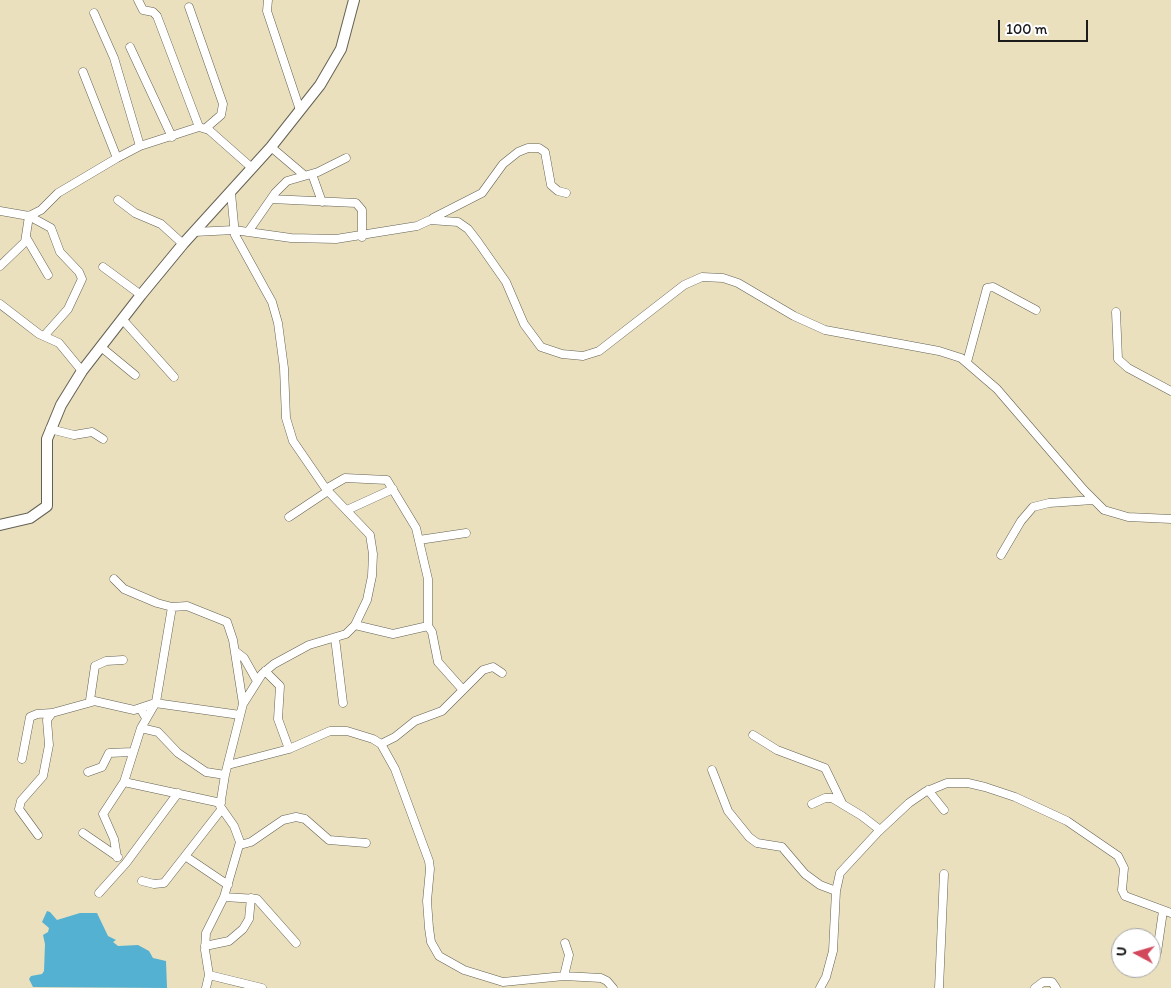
<!DOCTYPE html>
<style>
body{margin:0}
#map{position:relative;width:1171px;height:988px;overflow:hidden;background:#eae0bd;font-family:Itim,sans-serif}
canvas{display:block}
.north{position:absolute;left:1111px;top:928px;width:50px;height:50px;box-sizing:border-box;background:#fff;border:1px solid #a4a4a4;border-radius:50%;rotate:276deg;font-size:14px;font-weight:700;line-height:20px;text-align:center;color:#1c1c1c}
.north::after{content:'';display:block;margin:auto;width:18px;height:22px;background:#d1495b;clip-path:polygon(50% 0,100% 100%,50% 72%,0 100%)}
.scale{position:absolute;left:998px;top:20px;width:90px;height:22px;box-sizing:border-box;border:2px solid #1c1c1c;border-top:0;padding-left:6px;font-size:15px;line-height:18px;white-space:nowrap;color:#1c1c1c;-webkit-text-stroke:4px #fff;paint-order:stroke}
</style>
<div id="map">
<canvas width="1171" height="988"></canvas>
<div class="north">U</div>
<div class="scale">100 m</div>
</div>
<script>
const ctx = document.querySelector('canvas').getContext('2d');
ctx.lineJoin = 'round';
function paint(path, color) { ctx.fillStyle = color; ctx.fill(path, 'evenodd'); }
const shape = rows => new Path2D(rows.map(r => 'M' + r).join(''));
function strokePath(path, color, width, dash) { ctx.strokeStyle = color; ctx.lineWidth = width; ctx.lineCap = dash ? 'butt' : 'round'; ctx.setLineDash(dash || []); ctx.stroke(path); }
const water = shape([
 [47,911,50,912,57,920,80,913,97,913,108,936,116,940,113,942,118,946,138,945,149,951,153,958,166,961,167,988,33,987,29,979,31,976,42,974,44,971,45,944,43,935,48,932,49,928,42,922]
]);
const minor = shape([
 [138,0,143,10,153,12,157,16,199,127],
 [268,0,267,11,300,110],
 [189,7,223,104,221,115,206,128],
 [94,13,114,58,140,146],
 [130,47,172,137],
 [83,72,117,158],
 [271,147,304,175],
 [312,174,322,202],
 [271,199,356,203,362,210,362,237],
 [118,200,135,213,161,224,183,244],
 [0,211,29,216,25,242,0,266],
 [29,216,41,210,58,193,117,158,140,146,199,127,209,130,252,168],
 [29,216,51,228,60,252,79,272,82,279,68,309,44,336],
 [433,218,482,193,503,164,518,152,528,148,539,148,545,152,551,185,558,191,566,193],
 [194,232,234,230,291,238,336,239,417,226,430,220,458,222,468,229,478,242,506,282,524,324,541,347,562,354,583,356,599,351,684,285,702,277,723,278,738,283,794,316,825,330,939,351,961,358,997,389,1084,490,1104,510,1128,517,1171,519],
 [248,232,275,193,287,181,318,172,346,158],
 [27,239,48,275],
 [103,267,141,295],
 [0,304,39,334,59,343,82,371],
 [1116,312,1118,359,1128,368,1171,391],
 [123,320,174,377],
 [101,347,135,375],
 [967,362,987,288,993,287,1036,310],
 [50,429,74,435,92,432,103,439],
 [326,489,345,478,387,480,416,528,428,579,428,626,432,632,438,662,463,690],
 [347,510,393,489],
 [289,517,328,491],
 [419,540,466,533],
 [1001,555,1021,521,1033,507,1049,503,1093,500],
 [114,579,124,589,157,603,172,607,187,606,227,622,233,640,243,704],
 [355,625,393,634,428,626],
 [335,638,343,703],
 [235,651,244,658,257,681],
 [123,660,106,661,95,666,90,700,134,710,140,708,146,718],
 [265,671,280,686,278,719,289,749],
 [140,708,155,703,240,715],
 [141,728,158,732,178,753,206,772,225,775],
 [753,735,777,750,825,768,842,803],
 [381,744,395,737,415,721,442,711,483,670,493,667,502,673],
 [22,759,30,717,37,714,52,713],
 [228,765,289,749,330,731,347,731,373,739,381,744,395,769,429,861,430,869,427,901,429,928,431,942,439,956,464,970,503,982,564,976,601,978,607,981,613,988],
 [712,770,728,811,749,837,757,843,782,847,805,874,820,885,836,891],
 [88,772,102,767,109,753,132,752],
 [124,782,221,803],
 [928,790,944,810],
 [812,804,825,798,832,798,862,816,880,830],
 [83,833,118,857],
 [38,835,19,809,21,801,43,776,49,745,47,720,52,713,92,702],
 [240,845,251,842,283,820,296,817,305,819,329,840,366,843],
 [185,856,228,885],
 [117,857,114,839,103,814,124,782,141,728,156,702,172,607],
 [142,881,154,884,164,883,221,810],
 [99,893,126,863,178,793],
 [224,897,257,899,296,943],
 [205,946,229,941,243,929,249,919,251,898],
 [1157,952,1163,911],
 [209,975,262,988],
 [564,976,569,955,565,943],
 [206,988,209,975,205,950,206,933,224,897,240,842,234,826,220,806,225,775,243,704,262,674,274,664,309,645,346,634,355,625,367,600,372,576,373,554,370,535,326,489,293,441,286,418,284,368,278,323,272,302,235,235,231,193],
 [820,988,826,977,833,951,836,891,840,873,878,832,909,803,925,792,947,783,968,783,985,787,1015,797,1067,821,1118,856,1124,868,1122,890,1125,896,1171,913],
 [939,988,944,874],
 [1035,988,1043,982,1052,982,1056,988]
]);
const major = shape([
 [0,525,30,518,47,506,47,439,61,405,82,371,141,295,183,244,271,147,320,85,341,49,354,0]
]);
paint(water, '#54b1d2');
strokePath(minor, '#646154', 9);
strokePath(major, '#646154', 12);
strokePath(minor, '#fff', 8);
strokePath(major, '#fff', 10);
</script>
